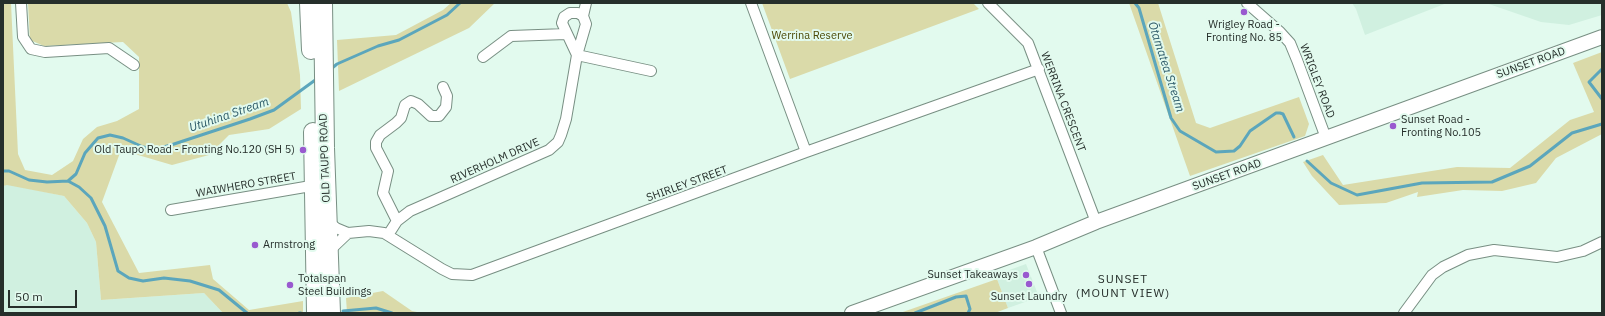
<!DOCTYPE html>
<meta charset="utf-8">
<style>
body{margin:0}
#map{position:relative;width:1605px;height:316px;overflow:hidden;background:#e2faee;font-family:"IBM Plex Sans",sans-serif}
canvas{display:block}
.frame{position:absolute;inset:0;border:4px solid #262f2b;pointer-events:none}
.scale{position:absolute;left:8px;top:290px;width:69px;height:18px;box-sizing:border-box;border:2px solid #262f2b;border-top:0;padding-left:5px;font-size:12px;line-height:14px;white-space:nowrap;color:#262f2b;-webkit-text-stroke:3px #e2faee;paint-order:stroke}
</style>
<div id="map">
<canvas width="1605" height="316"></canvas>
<div class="frame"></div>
<div class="scale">50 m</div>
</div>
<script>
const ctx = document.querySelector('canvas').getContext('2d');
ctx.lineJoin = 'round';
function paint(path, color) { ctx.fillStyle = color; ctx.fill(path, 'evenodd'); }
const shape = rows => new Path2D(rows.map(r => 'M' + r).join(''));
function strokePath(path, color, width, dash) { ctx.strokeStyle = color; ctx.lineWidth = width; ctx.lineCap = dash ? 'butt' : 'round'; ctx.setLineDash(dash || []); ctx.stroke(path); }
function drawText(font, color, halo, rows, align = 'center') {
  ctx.font = font + ' "IBM Plex Sans",sans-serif'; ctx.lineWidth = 4; ctx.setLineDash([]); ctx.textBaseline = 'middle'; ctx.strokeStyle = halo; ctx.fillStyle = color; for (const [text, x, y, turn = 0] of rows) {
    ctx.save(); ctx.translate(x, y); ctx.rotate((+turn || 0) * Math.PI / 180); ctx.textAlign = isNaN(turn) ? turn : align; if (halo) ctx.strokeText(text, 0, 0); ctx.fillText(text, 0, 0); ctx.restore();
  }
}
const built = shape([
 [1352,3,1447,3,1365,35,1356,9],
 [1486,3,1602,3,1602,15,1569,25,1541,22],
 [7,184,64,196,87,223,96,242,101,300,204,293,223,313,3,313,3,186],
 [1026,264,1039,297,1008,308,997,279,1001,273]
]);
const green = shape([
 [3,3,11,3,18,154,25,170,52,175,73,161,83,139,97,127,117,121,139,109,139,57,123,42,44,46,30,40,28,3,287,3,291,12,300,75,301,109,269,129,229,135,209,155,172,165,121,150,102,202,139,273,210,265,213,279,249,310,303,301,303,313,223,313,204,293,101,300,96,242,87,223,64,196,7,185,3,186],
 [451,3,495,3,469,28,339,91,337,40,396,35,443,10],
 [762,3,973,3,979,9,790,79],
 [1129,3,1158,3,1196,123,1210,128,1299,97,1309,124,1305,136,1190,176],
 [1602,52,1602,134,1556,158,1536,183,1502,191,1463,190,1417,197,1418,192,1386,203,1339,205,1312,176,1303,162,1323,155,1343,185,1457,167,1510,168,1570,120,1594,112,1573,63],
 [997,279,1008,308,995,313,900,313],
 [383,291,412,311,422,313,347,313,346,298]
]);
const stream = shape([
 [1135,3,1139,8,1171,118,1180,131,1216,152,1234,151,1240,146,1250,131,1276,113,1280,113,1283,114,1294,137],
 [331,69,337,64,378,46,399,40,447,15,460,3],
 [1602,69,1589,82,1602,99],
 [1307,161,1331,183,1357,195,1422,183,1492,182,1530,166,1572,133,1602,124],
 [3,171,9,171,29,180,47,182,68,181,76,174,85,153,98,138,110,135,123,138,143,147,156,149,171,145,250,119,274,110,318,78],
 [68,181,79,187,91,198,105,226,118,271,129,278,143,281,164,278,190,281,219,290,247,313],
 [343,311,376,308,392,313],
 [299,313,301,313],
 [915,313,956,297,966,296,970,309,968,313]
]);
const street = shape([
 [21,3,23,37,31,49,45,52,109,48,134,65],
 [751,3,806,152],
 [988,3,1028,43,1096,222],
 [1247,3,1280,32,1290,43,1297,60,1326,138],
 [583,16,586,3],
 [483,57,511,36,566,34],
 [171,210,305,187,318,188],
 [327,221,336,228,348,233,369,231,384,233,442,269,452,274,472,275,806,152,1039,69],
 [397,221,383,193,388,171,376,148,376,142,380,135,396,123,401,118,405,105,411,101,418,104,431,116,439,116,446,107,447,96,443,87],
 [388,235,397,221,410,211,549,150,558,142,561,135,566,119,577,55,586,24,583,16,578,13,570,13,564,17,562,23,577,55,651,71],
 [1036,247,1061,313],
 [328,252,348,233],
 [1404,313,1432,275,1443,267,1468,255,1494,250,1557,257,1583,251,1602,242]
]);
const secondary = shape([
 [852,313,1036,247,1096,222,1602,37]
]);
const highway = shape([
 [309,3,311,50],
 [323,3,325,148,331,313],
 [313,132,316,313]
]);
const markers = [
 [1244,12,4,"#9959cf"],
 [1393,126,4,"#9959cf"],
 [303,150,4,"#9959cf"],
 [255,245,4,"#9959cf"],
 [1026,275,4,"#9959cf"],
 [1029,284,4,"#9959cf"],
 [290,285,4,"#9959cf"]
];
const poiNames = [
 ["Wrigley Road -",1244,25,"center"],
 ["Fronting No. 85",1244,38,"center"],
 ["Sunset Road -",1401,120],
 ["Fronting No.105",1401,133],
 ["Old Taupo Road - Fronting No.120 (SH 5)",295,150,"right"],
 ["Armstrong",263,245],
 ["Sunset Takeaways",1018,275,"right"],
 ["Totalspan",298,279],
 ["Steel Buildings",298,292],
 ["Sunset Laundry",1029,297,"center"]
];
const parkNames = [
 ["Werrina Reserve",812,36]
];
const streetNames = [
 ["SUNSET ROAD",1531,63,-20],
 ["WRIGLEY ROAD",1317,81,69],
 ["WERRINA CRESCENT",1063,102,69],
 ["OLD TAUPO ROAD",325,158,-92],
 ["RIVERHOLM DRIVE",495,161,-24],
 ["SUNSET ROAD",1227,175,-20],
 ["SHIRLEY STREET",687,184,-20],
 ["WAIWHERO STREET",246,185,-10]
];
const waterNames = [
 ["Ōtamatea Stream",1166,67,72],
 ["Utuhina Stream",229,115,-19]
];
const neighbourhoodNames = [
 ["SUNSET",1123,280],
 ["(MOUNT VIEW)",1123,294]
];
paint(built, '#d0f0e0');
paint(green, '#dadaa9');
strokePath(stream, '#5ba6bc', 3);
strokePath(street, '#788f83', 12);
strokePath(secondary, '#788f83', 16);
strokePath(highway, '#788f83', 20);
strokePath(street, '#fff', 10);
strokePath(secondary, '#fff', 14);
strokePath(highway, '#fff', 18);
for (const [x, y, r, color] of markers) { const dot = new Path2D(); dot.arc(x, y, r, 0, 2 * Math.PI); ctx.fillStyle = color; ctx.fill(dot); strokePath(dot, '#e2faee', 1.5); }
drawText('11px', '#262f2b', '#e2faee', poiNames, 'left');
drawText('11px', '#4b4804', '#e2faee', parkNames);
drawText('11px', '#262f2b', '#e2faee', streetNames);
drawText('italic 12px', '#2b5866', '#e2faee', waterNames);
ctx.letterSpacing = '1px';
drawText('12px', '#262f2b', '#e2faee', neighbourhoodNames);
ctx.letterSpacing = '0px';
</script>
